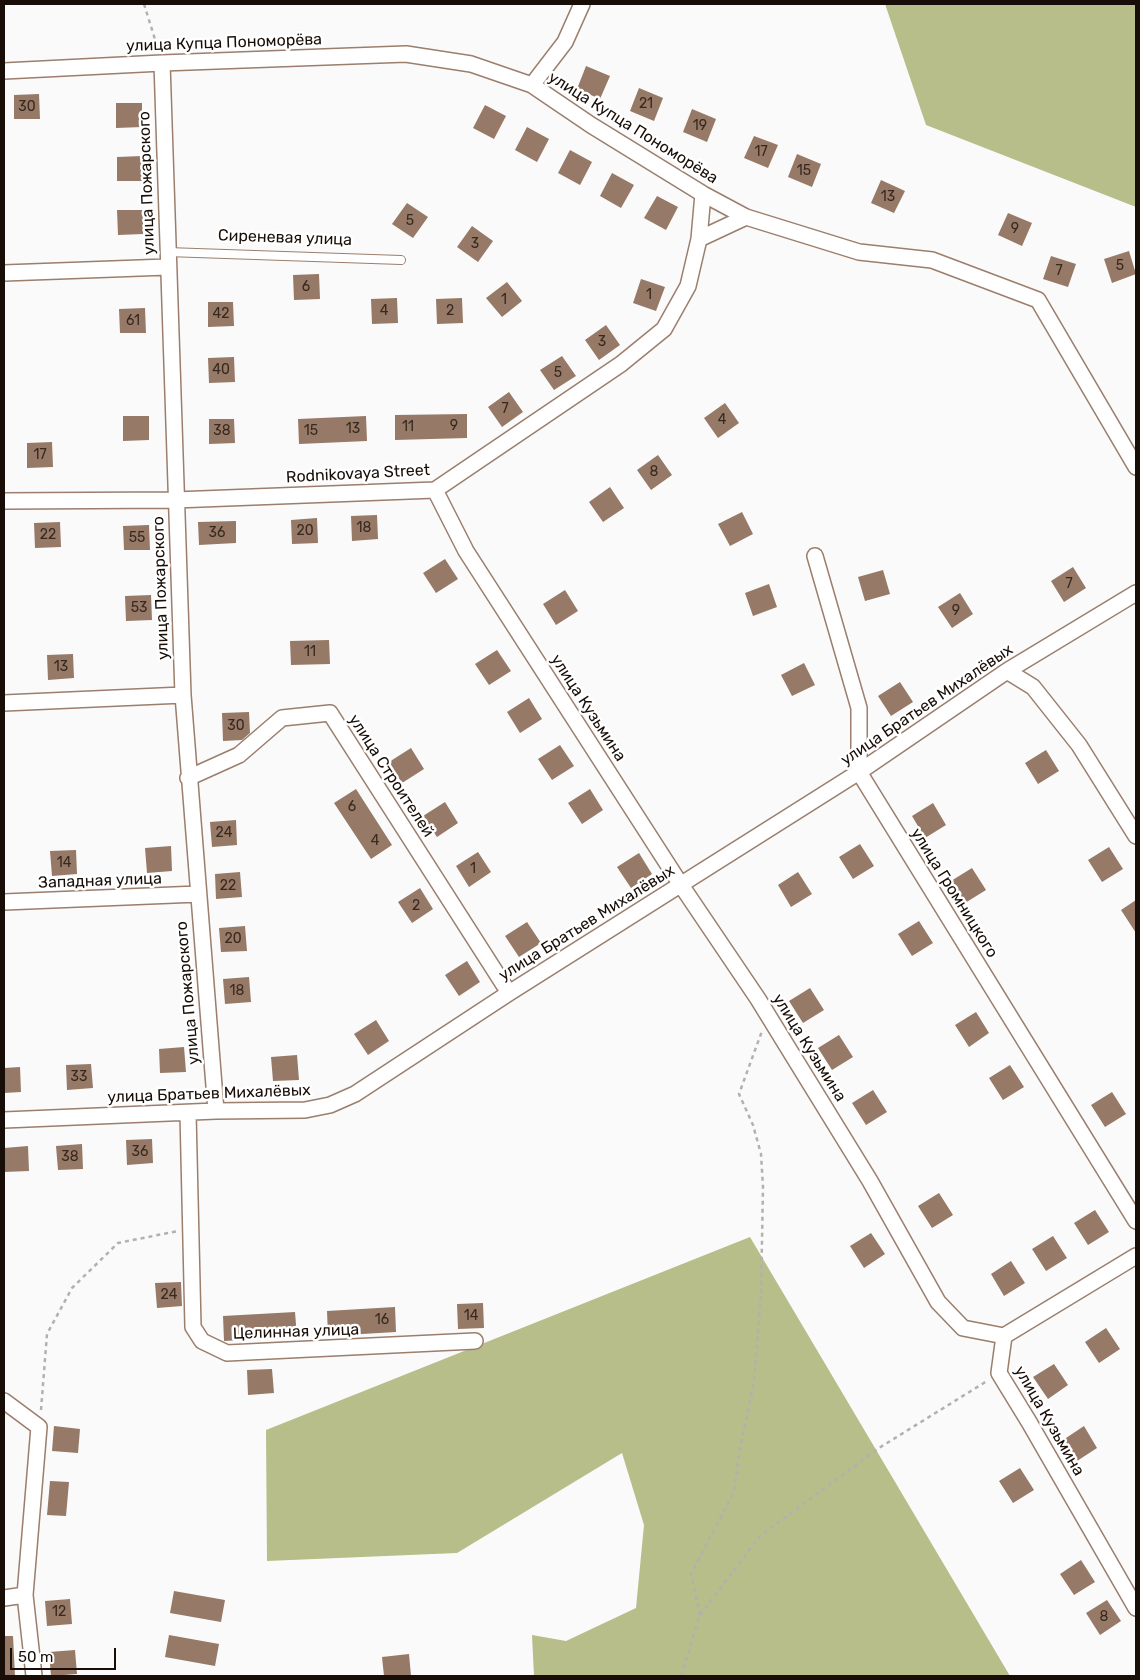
<!DOCTYPE html>
<meta charset="utf-8">
<style>
body{margin:0}
#map{position:relative;width:1140px;height:1680px;overflow:hidden;background:#fafafa;font-family:Rubik,sans-serif}
canvas{display:block}
.frame{position:absolute;inset:0;border:5px solid #180e07;pointer-events:none}
.scale{position:absolute;left:10px;top:1648px;width:106px;height:22px;box-sizing:border-box;border:2px solid #180e07;border-top:0;padding-left:6px;font-size:15px;line-height:18px;white-space:nowrap;color:#180e07;-webkit-text-stroke:4px #fff;paint-order:stroke}
</style>
<div id="map">
<canvas width="1140" height="1680"></canvas>
<div class="frame"></div>
<div class="scale">50 m</div>
</div>
<script>
const ctx = document.querySelector('canvas').getContext('2d');
ctx.lineJoin = 'round';
function paint(path, color) { ctx.fillStyle = color; ctx.fill(path, 'evenodd'); }
const shape = rows => new Path2D(rows.map(r => 'M' + r).join(''));
function strokePath(path, color, width, dash) { ctx.strokeStyle = color; ctx.lineWidth = width; ctx.lineCap = dash ? 'butt' : 'round'; ctx.setLineDash(dash || []); ctx.stroke(path); }
function drawText(font, color, halo, rows, align = 'center') {
  ctx.font = font + ' Rubik,sans-serif'; ctx.lineWidth = 5; ctx.setLineDash([]); ctx.textBaseline = 'middle'; ctx.strokeStyle = halo; ctx.fillStyle = color; for (const [text, x, y, turn = 0] of rows) {
    ctx.save(); ctx.translate(x, y); ctx.rotate((+turn || 0) * Math.PI / 180); ctx.textAlign = isNaN(turn) ? turn : align; if (halo) ctx.strokeText(text, 0, 0); ctx.fillText(text, 0, 0); ctx.restore();
  }
}
const forest = shape([
 [885,4,1136,4,1136,207,926,125],
 [750,1237,1010,1676,534,1676,532,1635,566,1641,636,1608,644,1525,622,1453,457,1553,267,1561,266,1430]
]);
const building = shape([
 [586,66,610,76,600,99,577,89],
 [639,88,663,98,654,121,630,111],
 [39,94,40,119,14,119,14,95],
 [116,103,142,103,142,127,116,128],
 [485,105,506,116,494,139,473,128],
 [692,109,716,119,707,142,683,132],
 [527,127,549,139,537,162,515,150],
 [754,136,778,145,768,168,744,158],
 [570,150,592,162,580,185,558,173],
 [797,154,821,164,812,187,788,177],
 [142,156,143,181,117,181,117,157],
 [612,173,634,185,621,208,600,196],
 [881,180,905,191,894,213,871,203],
 [657,196,678,207,666,230,644,218],
 [407,203,428,217,413,238,392,224],
 [117,210,143,210,143,234,118,235],
 [1008,213,1032,223,1022,246,998,235],
 [472,226,493,241,478,262,457,247],
 [1129,251,1136,274,1112,283,1104,259],
 [1051,256,1076,264,1068,287,1043,279],
 [319,274,320,299,294,300,293,275],
 [641,279,665,287,656,311,633,303],
 [507,282,522,301,502,317,486,298],
 [397,298,398,323,372,324,371,299],
 [462,298,463,323,437,324,436,299],
 [208,302,233,302,234,326,208,327],
 [145,308,146,333,120,333,119,309],
 [606,325,620,345,599,360,585,340],
 [562,356,576,376,554,390,540,370],
 [234,357,235,382,209,383,208,358],
 [509,392,523,412,502,427,488,407],
 [725,403,739,423,718,438,704,418],
 [467,414,467,438,395,440,395,415],
 [123,416,149,416,149,440,123,441],
 [366,416,367,441,299,444,298,419],
 [209,419,234,419,235,443,209,444],
 [52,442,53,467,27,468,27,443],
 [658,455,672,475,651,490,637,470],
 [610,487,624,508,603,522,589,502],
 [742,512,753,534,730,546,718,524],
 [377,515,378,539,352,541,351,516],
 [317,518,318,543,292,544,291,520],
 [236,521,236,543,199,545,198,522],
 [60,522,61,547,35,548,34,523],
 [149,525,150,550,124,550,123,526],
 [445,559,458,579,436,593,423,573],
 [1073,567,1086,588,1064,602,1051,581],
 [883,570,890,594,865,601,858,577],
 [769,584,777,607,753,616,745,593],
 [565,590,578,611,556,625,543,604],
 [960,593,973,614,952,628,938,607],
 [151,595,152,620,126,621,125,596],
 [329,640,330,664,291,665,290,641],
 [497,650,511,671,489,685,475,664],
 [73,654,74,678,48,680,47,655],
 [804,663,815,685,792,696,781,675],
 [900,682,913,702,891,716,878,696],
 [529,698,542,719,520,733,507,712],
 [249,712,250,733,242,740,223,741,222,713],
 [560,745,574,766,552,780,538,759],
 [411,748,424,769,402,783,389,762],
 [1046,750,1059,771,1038,784,1025,763],
 [356,789,392,845,371,859,334,803],
 [590,789,603,810,582,824,568,803],
 [445,802,458,823,437,837,423,816],
 [933,803,946,825,925,838,912,816],
 [236,820,237,845,212,847,210,822],
 [860,844,874,866,853,879,839,857],
 [171,846,172,871,147,873,145,848],
 [1109,847,1123,869,1102,882,1088,860],
 [76,850,77,874,52,876,50,851],
 [478,852,491,872,469,887,456,866],
 [639,853,652,874,631,888,617,867],
 [972,868,986,890,965,903,951,881],
 [240,872,242,897,216,899,215,874],
 [798,872,812,894,791,907,778,885],
 [420,888,433,909,412,923,398,902],
 [1136,900,1136,933,1121,910],
 [919,921,933,943,912,956,898,934],
 [527,922,541,943,519,957,505,936],
 [245,926,247,951,221,952,219,928],
 [467,961,480,982,459,996,445,975],
 [249,977,251,1002,225,1004,223,979],
 [810,988,824,1010,803,1023,789,1001],
 [976,1012,989,1033,969,1047,955,1025],
 [376,1020,389,1041,368,1055,354,1034],
 [839,1035,853,1057,832,1070,818,1048],
 [184,1047,186,1072,160,1073,159,1049],
 [297,1055,299,1080,273,1081,271,1057],
 [91,1064,93,1088,67,1090,66,1065],
 [1010,1065,1024,1087,1003,1100,989,1078],
 [20,1067,21,1092,4,1093,4,1068],
 [873,1090,887,1112,866,1125,852,1103],
 [1112,1092,1126,1114,1105,1127,1091,1105],
 [152,1139,153,1163,127,1165,126,1140],
 [82,1144,83,1169,58,1170,56,1146],
 [28,1146,29,1171,4,1172,4,1148],
 [939,1193,953,1215,932,1228,918,1206],
 [1095,1210,1109,1232,1088,1245,1074,1223],
 [871,1233,885,1254,864,1268,850,1246],
 [1053,1236,1067,1258,1046,1271,1032,1249],
 [1011,1261,1025,1283,1004,1296,991,1274],
 [181,1282,182,1306,157,1308,155,1283],
 [483,1303,484,1328,458,1329,457,1304],
 [395,1307,396,1332,328,1336,327,1311],
 [295,1312,297,1337,224,1341,223,1316],
 [1106,1328,1120,1349,1099,1363,1085,1342],
 [1054,1364,1068,1385,1048,1399,1033,1377],
 [272,1369,274,1393,248,1395,247,1370],
 [54,1426,80,1429,78,1453,52,1451],
 [1084,1426,1097,1448,1077,1461,1063,1440],
 [1020,1468,1034,1490,1013,1503,999,1481],
 [50,1481,69,1482,66,1516,47,1515],
 [1081,1560,1095,1582,1074,1595,1060,1574],
 [174,1591,225,1600,221,1622,170,1613],
 [70,1599,72,1624,47,1626,45,1601],
 [1107,1600,1121,1621,1100,1635,1086,1613],
 [169,1635,219,1644,215,1666,165,1657],
 [4,1636,13,1636,15,1676,4,1676],
 [75,1650,77,1674,51,1676,49,1652],
 [409,1654,411,1676,384,1676,382,1657]
]);
const path = shape([
 [144,4,158,49],
 [41,1410,47,1334,72,1288,118,1243,178,1231],
 [700,1615,691,1574,734,1492,739,1454,754,1382,761,1294,763,1187,761,1154,753,1125,739,1094,762,1031],
 [681,1676,700,1615,760,1536,879,1448,987,1381]
]);
const service = shape([
 [167,252,401,260]
]);
const minor = shape([
 [162,63,183,695,216,1111],
 [4,71,162,63,406,54,471,64,532,85,591,125,703,194,746,217,859,252,932,260,1038,300,1136,467],
 [532,85,565,42,582,4],
 [699,239,703,194],
 [4,273,167,267],
 [435,490,466,551,681,885,758,999,870,1181,938,1302,963,1328,1004,1336],
 [4,501,175,500,435,490,621,364,664,329,688,286,699,239,746,217],
 [815,556,859,708,859,772,1136,1221],
 [1007,671,1033,687,1079,745,1136,836],
 [4,703,183,695],
 [188,778,239,755,282,718,330,713,509,993],
 [4,902,198,894],
 [188,1113,193,1327,202,1341,227,1353,475,1341],
 [4,1120,216,1111,305,1110,330,1105,355,1094,509,993,859,772,1007,671,1136,593],
 [1004,1336,999,1373,1029,1422,1136,1608],
 [1004,1336,1136,1256],
 [4,1401,39,1427,25,1595,34,1676],
 [4,1598,25,1595]
]);
const numberNames = [
 ["21",646,104],
 ["30",27,107],
 ["19",700,126],
 ["17",761,152],
 ["15",804,171],
 ["13",888,197],
 ["5",410,221],
 ["9",1015,229],
 ["3",475,244],
 ["5",1120,266],
 ["7",1059,271],
 ["6",306,287],
 ["1",649,295],
 ["1",504,300],
 ["4",384,311],
 ["2",450,311],
 ["42",221,314],
 ["61",133,321],
 ["3",602,342],
 ["40",221,370],
 ["5",558,373],
 ["7",505,409],
 ["4",722,420],
 ["9",454,426],
 ["11",408,427],
 ["13",353,429],
 ["38",222,431],
 ["15",311,431],
 ["17",40,455],
 ["8",654,472],
 ["18",364,528],
 ["20",305,531],
 ["36",217,533],
 ["22",48,535],
 ["55",137,538],
 ["7",1069,584],
 ["53",139,608],
 ["9",956,611],
 ["11",310,652],
 ["13",61,667],
 ["30",236,726],
 ["6",352,807],
 ["24",224,833],
 ["4",375,841],
 ["14",64,863],
 ["1",473,869],
 ["22",228,886],
 ["2",416,906],
 ["20",233,939],
 ["18",237,991],
 ["33",79,1077],
 ["36",140,1152],
 ["38",70,1157],
 ["24",169,1295],
 ["14",471,1316],
 ["16",382,1320],
 ["12",59,1612],
 ["8",1104,1617]
];
const streetNames = [
 ["улица Купца Пономорёва",224,43,-2],
 ["улица Купца Пономорёва",633,128,32],
 ["улица Пожарского",147,183,-92],
 ["Сиреневая улица",285,238,2],
 ["Rodnikovaya Street",358,474,-3],
 ["улица Пожарского",161,588,-92],
 ["улица Братьев Михалёвых",927,705,-34],
 ["улица Кузьмина",588,708,57],
 ["улица Строителей",391,776,57],
 ["Западная улица",100,881,-2],
 ["улица Громницкого",954,893,58],
 ["улица Братьев Михалёвых",587,923,-32],
 ["улица Пожарского",188,993,-95],
 ["улица Кузьмина",809,1048,58],
 ["улица Братьев Михалёвых",209,1094,-2],
 ["Целинная улица",296,1332,-2],
 ["улица Кузьмина",1049,1421,60]
];
paint(forest, '#b7be8a');
paint(building, '#967966');
strokePath(service, '#9b7e6c', 10);
strokePath(minor, '#9b7e6c', 18);
strokePath(path, '#b4b0ae', 2.5, [4, 4]);
strokePath(service, '#fff', 8);
strokePath(minor, '#fff', 15);
drawText('14px', '#38291f', null, numberNames);
drawText('16px', '#180e07', '#fff', streetNames);
</script>
